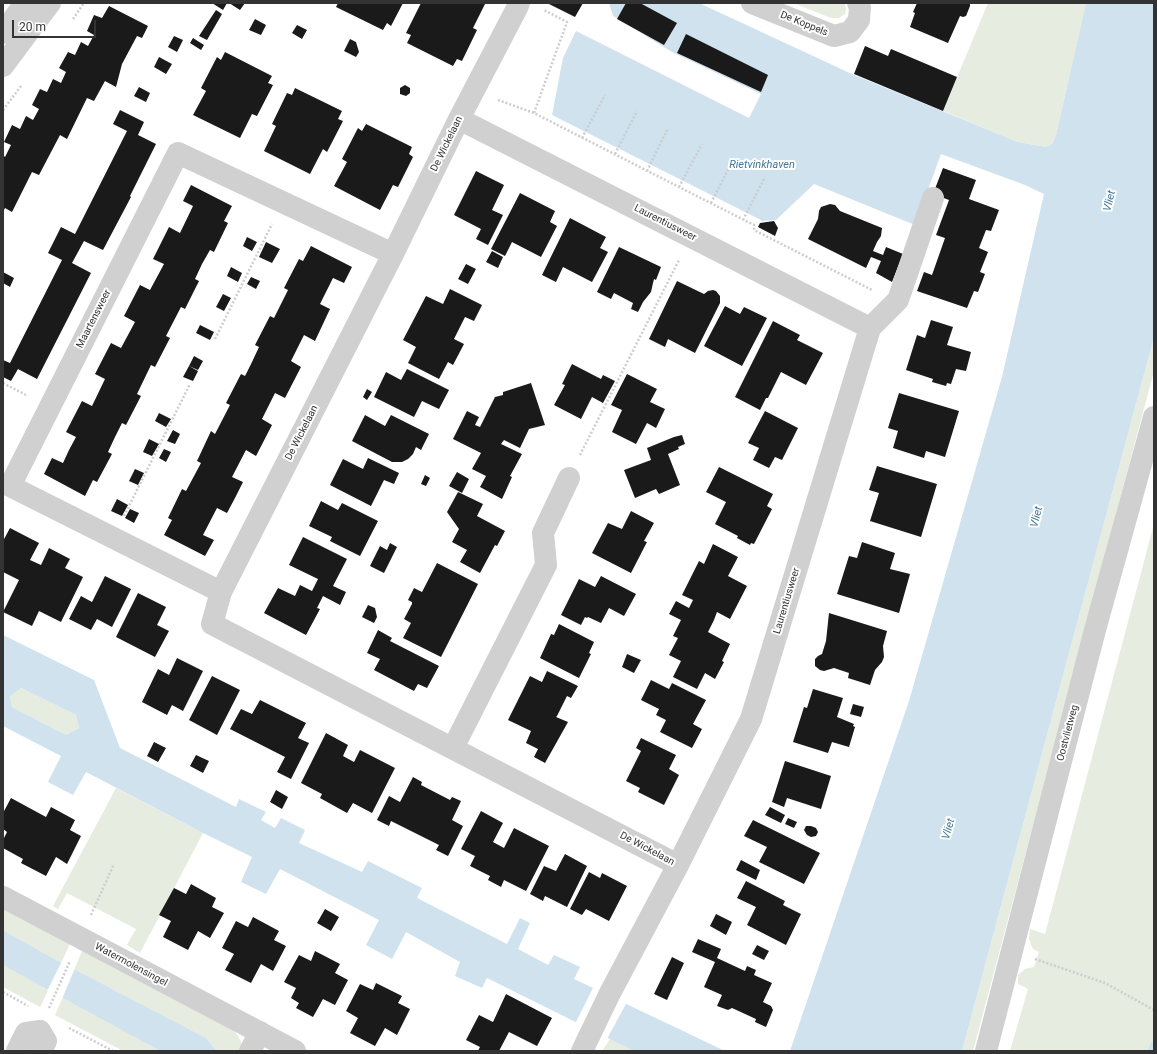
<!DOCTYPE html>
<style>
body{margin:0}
#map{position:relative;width:1157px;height:1054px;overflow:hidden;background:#fff;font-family:Roboto,sans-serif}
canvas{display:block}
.frame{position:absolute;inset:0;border:4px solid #333;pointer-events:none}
.scale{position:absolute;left:12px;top:20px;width:84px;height:18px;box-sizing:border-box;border:2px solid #333;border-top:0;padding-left:5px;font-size:12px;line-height:14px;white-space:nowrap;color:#333;-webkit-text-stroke:3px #fff;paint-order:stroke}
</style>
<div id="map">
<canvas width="1157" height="1054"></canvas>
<div class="frame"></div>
<div class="scale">20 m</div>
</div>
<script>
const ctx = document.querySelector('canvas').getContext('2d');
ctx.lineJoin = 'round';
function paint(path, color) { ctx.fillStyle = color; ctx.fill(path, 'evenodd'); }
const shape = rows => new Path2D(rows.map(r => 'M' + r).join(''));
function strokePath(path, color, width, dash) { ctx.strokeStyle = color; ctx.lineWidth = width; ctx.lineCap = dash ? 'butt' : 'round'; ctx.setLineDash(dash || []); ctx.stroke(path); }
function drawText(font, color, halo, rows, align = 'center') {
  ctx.font = font + ' Roboto,sans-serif'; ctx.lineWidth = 4; ctx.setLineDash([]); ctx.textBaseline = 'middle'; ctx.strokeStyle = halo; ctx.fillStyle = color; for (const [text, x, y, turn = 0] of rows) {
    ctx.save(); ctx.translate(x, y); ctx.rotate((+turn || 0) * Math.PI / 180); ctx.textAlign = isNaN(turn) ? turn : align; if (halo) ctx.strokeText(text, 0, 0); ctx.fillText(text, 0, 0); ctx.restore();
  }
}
const green = shape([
 [793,3,845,3,846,9,845,14,839,18,831,18],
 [988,3,1086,3,1056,135,1053,143,1046,147,1018,142,943,111],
 [1154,337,1154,371,973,1051,962,1051],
 [1154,524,1154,1051,1010,1051,1028,989,1018,984,1018,975,1025,969,1034,967,1039,952,1033,949,1029,939,1030,929,1045,934],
 [21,688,76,715,79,728,66,735,12,707,10,695],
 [116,788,203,833,140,953,127,945,136,929,67,893,58,909,53,906],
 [3,908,70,944,61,963,3,930],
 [83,949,224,1023,237,1034,241,1042,241,1051,217,1051,206,1038,74,970],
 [3,965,49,989,40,1007,3,987],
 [63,997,160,1051,123,1051,55,1015],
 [610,1039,615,1041,634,1051,602,1051]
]);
const water = shape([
 [609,3,699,3,854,75,1018,142,1046,147,1053,143,1056,135,1086,3,1154,3,1154,337,962,1051,790,1051,909,701,1002,377,1044,194,1025,185,941,154,915,225,814,184,776,220,761,221,761,220,552,115,563,58,576,31,749,118,761,94,672,52,613,16],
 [3,635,94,680,120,748,236,807,239,799,266,812,261,820,275,828,281,818,305,830,299,843,362,872,368,861,422,888,417,898,507,944,520,918,530,923,518,949,548,965,554,955,580,967,574,979,725,1051,634,1051,487,978,482,988,455,976,460,962,406,932,392,959,366,945,379,920,280,869,266,894,241,882,252,857,203,833,86,772,73,795,48,782,61,756,3,726],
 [21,688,76,715,79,728,66,735,12,707,10,696],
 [3,930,56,960,206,1038,217,1051,160,1051,3,965]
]);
const pier = shape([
 [62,961,75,968,62,999,47,991],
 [594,986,627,1002,607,1039,575,1024]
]);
const stream = shape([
 [1152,1051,1154,1045]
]);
const building = shape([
 [212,3,227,3,223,10],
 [229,3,245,3,240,10],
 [338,3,403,3,391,26,387,23,383,30,336,7],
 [421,3,426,4,427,3,485,4,473,28,477,30,462,61,457,59,453,66,407,43,411,35,406,33],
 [547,3,583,3,575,17],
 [626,3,640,3,677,23,664,45,617,19],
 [917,3,970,3,970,6,966,16,963,17,960,16,948,43,910,27,915,13,913,12],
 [109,6,148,26,142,38,137,36,122,64,116,87,105,81,94,101,87,98,67,139,60,135,39,175,32,172,12,212,5,208,3,212,3,155,5,157,11,145,4,142,12,125,20,129,26,116,33,120,39,109,32,105,40,89,47,92,53,79,61,83,66,72,59,68,68,52,75,55,81,42,88,46,94,35,87,31,94,15,102,18],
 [216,10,222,14,207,40,199,36],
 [255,19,266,25,261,35,249,30],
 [297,25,307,30,302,39,292,33],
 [686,34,768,75,761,92,677,53],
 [174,36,183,40,177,52,168,47],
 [193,38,204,45,201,50,190,43],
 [350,39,356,42,359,52,356,57,344,51],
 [865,46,888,56,891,49,957,77,943,111,854,74],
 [225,52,272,76,268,83,273,85,257,116,252,114,240,138,193,115,206,91,201,88,217,57,221,60],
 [159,57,172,64,166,74,154,67],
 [405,85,410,88,410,93,406,96,400,94,400,88],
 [139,87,150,93,146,102,134,96],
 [295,88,342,111,338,119,343,121,327,152,323,149,310,174,264,151,276,126,272,124,287,93,292,95],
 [120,110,144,122,138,135,156,144,130,196,131,197,103,250,84,241,72,263,91,273,37,379,18,369,11,381,3,377,3,360,10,363,62,260,48,253,61,227,75,234,127,131,113,124],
 [366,124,412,147,409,154,413,157,398,187,393,185,380,210,334,186,347,162,342,159,358,128,362,131],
 [943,168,976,180,969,199,999,210,991,231,986,230,979,248,988,252,980,272,985,274,978,292,974,291,967,308,917,291,924,272,932,275,945,238,936,235,949,200,933,194],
 [476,171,504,185,492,210,503,215,488,245,476,239,481,229,454,215],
 [191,185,232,206,224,221,228,223,214,252,210,250,202,264,195,279,199,281,185,309,181,307,166,336,170,338,155,367,151,365,137,394,141,396,126,425,122,423,115,437,108,452,112,454,97,482,93,480,85,496,44,474,52,458,63,463,69,450,76,437,66,432,82,401,92,406,105,379,95,374,111,343,121,348,135,322,124,316,140,285,150,290,164,264,153,259,169,227,180,233,193,206,183,201],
 [520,193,555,211,550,222,557,226,541,257,512,242,505,256,491,249],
 [830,204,835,205,840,211,882,228,881,236,877,242,873,251,883,255,886,247,903,254,892,282,876,273,881,261,871,257,866,268,808,239,818,219,819,211,821,207],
 [570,218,606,237,600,248,608,252,592,282,563,267,556,282,542,275],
 [774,221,778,228,775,236,758,227,760,223],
 [247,237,257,242,252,251,243,246],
 [266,242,280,249,272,263,259,257],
 [311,246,352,267,344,283,333,278,320,304,330,309,315,341,304,335,291,361,301,367,285,398,275,393,262,419,272,425,256,456,246,450,232,477,243,482,235,498,227,513,217,508,203,535,214,540,205,556,164,535,172,520,168,518,182,489,186,491,201,463,197,461,211,431,215,434,230,405,226,403,241,374,245,376,252,362,259,347,255,345,270,316,274,318,288,290,284,288,299,259,303,261],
 [619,247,661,267,656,280,654,279,653,283,651,292,643,302,638,312,631,309,633,303,614,293,611,299,597,292],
 [492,251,503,257,498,268,486,262],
 [466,264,476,269,468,284,458,279],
 [231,267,242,273,238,282,227,276],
 [3,272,14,278,10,287,3,283],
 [251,277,260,281,256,289,247,284],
 [677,281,704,294,708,291,713,290,716,291,720,296,720,303,695,353,668,339,665,347,649,339],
 [450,289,482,305,474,321,465,317,454,339,464,344,453,365,448,362,439,379,408,363,416,347,403,340,426,296,443,304],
 [223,294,231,298,224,311,216,307],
 [725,306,740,314,744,307,767,318,742,366,704,346],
 [931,320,953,327,947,345,971,352,966,371,956,369,951,384,947,383,946,386,932,382,933,379,906,370,917,335,925,338],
 [773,321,800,335,797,340,823,353,806,385,781,372,768,398,766,398,760,410,735,397],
 [200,325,214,332,210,340,196,333],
 [194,356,203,361,198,370,189,366],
 [572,364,601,379,603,375,615,381,603,403,592,397,581,419,554,405,565,385,562,384],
 [189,366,198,371,193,381,183,377],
 [407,369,449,390,439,409,422,401,414,417,374,397,386,372,401,380],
 [627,374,657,389,650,402,665,409,656,428,647,423,636,444,612,432,622,410,611,405],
 [531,383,545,425,529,429,520,448,504,440,501,444,522,454,510,476,512,477,502,499,480,487,486,476,472,469,481,453,453,439,467,411,479,417,475,425,480,427,495,397,503,395,503,392],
 [367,389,372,392,367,400,363,397],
 [899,393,959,411,945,457,926,451,924,458,893,448,898,431,888,428],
 [765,411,798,428,782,460,775,457,769,468,753,460,759,448,748,443],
 [159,413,171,419,166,427,155,421],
 [365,415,385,426,391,415,429,434,421,450,416,447,413,454,408,459,402,462,392,462,352,441],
 [173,430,180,434,175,444,167,441],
 [682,435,685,444,678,447,679,449,668,454,680,485,659,494,656,489,635,498,624,470,651,460,647,448,674,437],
 [149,439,159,444,152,456,143,452],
 [164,449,171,452,166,462,159,458],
 [368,458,399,473,394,484,384,480,371,506,330,485,343,459,363,469],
 [877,466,937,484,921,537,870,521,879,493,869,490],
 [719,467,773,494,767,506,772,509,754,544,751,543,750,545,737,538,738,536,715,524,726,502,706,492],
 [135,469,144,473,138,485,129,481],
 [457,472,469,479,462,493,449,486],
 [425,475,430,478,426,486,421,484],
 [458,492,483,504,477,516,505,531,497,546,495,545,480,573,460,562,467,550,452,542,459,529,447,512],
 [117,499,128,505,122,516,111,511],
 [321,501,338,510,342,503,378,521,360,556,330,541,332,537,309,526],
 [130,509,139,513,134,523,125,518],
 [631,511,654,523,644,541,647,542,631,573,592,553,608,523,622,529],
 [10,528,39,543,30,560,41,565,49,548,70,559,65,568,83,577,61,622,39,611,32,626,3,612,19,580,3,572,3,541],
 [303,537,347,559,333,586,346,592,340,605,323,596,317,608,320,609,306,635,264,613,278,588,295,596,300,585,312,591,318,579,289,565],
 [862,542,895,553,890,569,910,574,899,613,837,594,849,556,857,558],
 [390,543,397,547,384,573,370,566,380,546,387,550],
 [713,544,738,557,728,576,747,586,730,619,717,612,714,620,708,632,730,644,722,661,724,662,715,679,705,673,697,689,673,677,681,661,669,655,678,638,673,636,681,620,669,614,676,601,689,608,693,600,682,595,699,561,704,564],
 [437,563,478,584,441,657,403,638,411,623,404,619,412,604,412,602,408,600,414,588,422,592],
 [105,576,131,589,112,627,97,619,91,630,69,619,81,596,92,602],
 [601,576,636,594,624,616,609,608,601,623,588,617,587,618,585,617,581,625,561,615,579,579,595,587],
 [138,593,166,607,157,625,169,631,155,657,116,637],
 [368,605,375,608,377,617,374,623,362,617],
 [829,613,887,631,883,646,884,657,882,662,875,670,870,685,848,678,849,673,834,668,824,671,820,670,815,666,815,659,818,656,822,654,826,641],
 [559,624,594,642,589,653,591,654,579,678,540,658,551,634,554,635],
 [378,630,392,638,390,641,439,666,427,688,418,684,414,691,374,670,380,659,367,653],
 [627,654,641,660,634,673,622,667],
 [177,658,203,671,183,711,172,705,167,715,142,702,158,669,169,675],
 [547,671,578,686,571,698,567,696,557,716,556,717,568,722,545,763,534,757,538,749,526,743,531,731,508,720,530,676,542,682],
 [212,676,240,690,217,735,189,720],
 [651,680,669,689,672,683,706,700,693,724,702,729,692,748,660,732,666,720,656,715,659,709,641,700],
 [813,689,843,698,837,717,854,724,853,726,855,727,849,747,832,742,828,753,793,742,804,707,807,708],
 [260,700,306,723,298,738,309,743,291,779,277,772,285,757,230,729,241,709,252,714],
 [853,704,864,707,861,717,850,714],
 [326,733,348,745,343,756,354,762,360,750,395,768,372,813,353,803,347,813,320,798,322,794,301,783],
 [641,738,676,755,669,769,679,775,664,805,638,792,640,788,626,781,641,751,636,748],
 [154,742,166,748,158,762,147,756],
 [196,755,209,761,203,773,190,766],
 [785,761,831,776,821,809,787,798,784,807,772,802],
 [413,777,422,782,421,785,450,800,452,797,461,801,452,820,463,826,448,856,436,850,439,845,391,821,389,826,377,820,389,796,400,802],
 [276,790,288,797,282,809,270,802],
 [11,798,46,817,51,807,75,820,70,830,81,836,67,864,56,857,46,876,21,863,23,859,3,848,3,840,7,832,3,829,3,813],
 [770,807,785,815,781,823,765,815],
 [481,811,503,823,493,842,504,848,514,828,549,846,526,891,504,880,501,887,488,880,490,876,470,866,475,856,461,849],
 [788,818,797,822,794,828,785,824],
 [753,820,820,853,804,884,759,862,767,847,744,836],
 [806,826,811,826,816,828,818,832,816,836,811,837,807,835,804,830],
 [565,854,587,866,567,907,545,896,543,901,530,894,544,866,556,871],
 [741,860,760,870,756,880,736,870],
 [589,872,600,878,602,873,627,886,609,921,586,909,582,915,570,909],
 [746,881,785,901,783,905,801,914,786,945,747,925,756,907,737,898],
 [191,884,216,898,212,907,224,913,210,938,198,931,188,950,163,937,171,921,159,915,174,888,186,894],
 [325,909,339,917,331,931,317,923],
 [716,914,732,922,726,935,710,926],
 [253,917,279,931,274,940,286,946,273,971,261,964,251,983,225,970,234,954,222,948,236,921,248,927],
 [698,939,721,949,717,958,745,971,747,966,756,970,754,975,772,983,763,1002,771,1006,773,1010,766,1027,755,1022,756,1019,732,1008,728,1010,717,1006,722,995,704,987,715,962,692,952],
 [757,945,769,951,764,960,752,954],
 [315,951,340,964,335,973,348,980,335,1005,323,999,313,1017,296,1008,299,1003,291,998,296,988,284,982,299,955,311,961],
 [672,957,684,963,667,1000,654,994],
 [376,983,402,996,398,1003,410,1009,397,1035,385,1028,375,1046,350,1033,358,1018,346,1011,360,984,373,990],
 [506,994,552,1018,537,1046,509,1032,499,1051,478,1051,480,1047,466,1040,479,1015,493,1022]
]);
const path = shape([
 [73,19,84,3],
 [498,100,534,113,679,187,754,225,754,230,872,290],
 [3,110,21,86],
 [534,113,567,22,544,10],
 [582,138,605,95],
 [615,154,637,111],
 [647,171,668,128],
 [679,187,702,144],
 [711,203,733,160],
 [743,220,765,177],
 [215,339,272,224],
 [3,383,28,396],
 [580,455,679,260],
 [124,516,190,384],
 [91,915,114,864],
 [1035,959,1105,983,1154,1010],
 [3,992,28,1006],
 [49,1008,70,961],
 [69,1028,113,1051]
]);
const minor = shape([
 [519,3,517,8,459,119,393,254,221,592,212,624,678,865],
 [752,3,834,36,850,32,859,20,860,7,858,3],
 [459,119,870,328,751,719,678,865,610,993,582,1051],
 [870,328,898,300,933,198],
 [221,592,10,486,178,153,393,254],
 [453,748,546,565,543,533,569,478],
 [3,897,295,1051],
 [17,1051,26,1033,40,1031,46,1041,41,1051],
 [250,1051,260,1032],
 [986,1051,1095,630,1154,417]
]);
const tertiary = shape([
 [3,33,25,3],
 [3,66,50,3]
]);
const streetNames = [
 ["De Koppels",804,24,22],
 ["De Wickelaan",447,144,-64],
 ["Laurentiusweer",665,223,27],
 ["Maartensweer",94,319,-63],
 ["De Wickelaan",302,433,-63],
 ["Laurentiusweer",787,601,-73],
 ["Oostvlietweg",1068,733,-75],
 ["De Wickelaan",647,849,28],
 ["Watermolensingel",131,965,28]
];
const waterNames = [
 ["Rietvinkhaven",762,165],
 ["Vliet",1110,201,-77],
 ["Vliet",1037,517,-77],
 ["Vliet",949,829,-74]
];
paint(green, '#e6ecdf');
paint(water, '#cfe2ee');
paint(pier, '#fff');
strokePath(stream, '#cfe2ee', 8);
paint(building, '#1a1a1a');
strokePath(path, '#cdcdcd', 2.5, [2, 2]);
strokePath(minor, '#d0d0d0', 22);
strokePath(tertiary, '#d0d0d0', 22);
drawText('10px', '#333', '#fff', streetNames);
drawText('italic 11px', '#3f7597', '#fff', waterNames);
</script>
